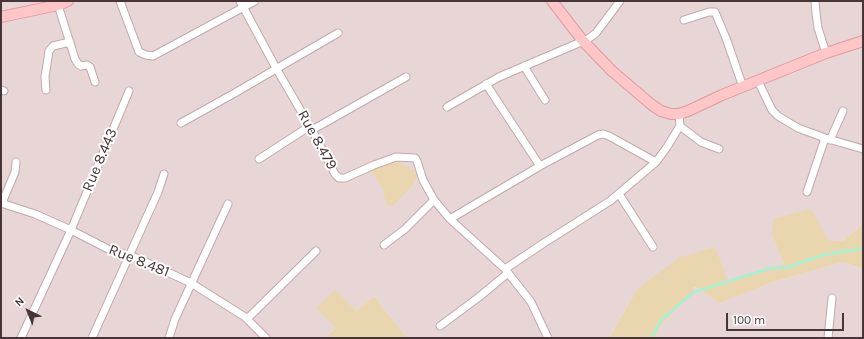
<!DOCTYPE html>
<style>
body{margin:0}
#map{position:relative;width:864px;height:339px;overflow:hidden;background:#f4e7e8;font-family:Karla,sans-serif}
canvas{display:block}
.frame{position:absolute;inset:0;border:2px solid #473538;pointer-events:none}
.north{position:absolute;left:8px;top:291px;width:40px;height:40px;-webkit-text-stroke:3px #fff;paint-order:stroke;rotate:317deg;font-size:11px;font-weight:700;line-height:16px;text-align:center;color:#473538}
.north::after{content:'';display:block;margin:auto;width:14px;height:18px;background:#473538;clip-path:polygon(50% 0,100% 100%,50% 72%,0 100%)}
.scale{position:absolute;left:726px;top:313px;width:118px;height:18px;box-sizing:border-box;border:2px solid #473538;border-top:0;padding-left:5px;font-size:12px;line-height:14px;white-space:nowrap;color:#473538;-webkit-text-stroke:3px #fff;paint-order:stroke}
</style>
<div id="map">
<canvas width="864" height="339"></canvas>
<div class="frame"></div>
<div class="north">N</div>
<div class="scale">100 m</div>
</div>
<script>
const ctx = document.querySelector('canvas').getContext('2d');
ctx.lineJoin = 'round';
function paint(path, color) { ctx.fillStyle = color; ctx.fill(path, 'evenodd'); }
const shape = rows => new Path2D(rows.map(r => 'M' + r).join(''));
function strokePath(path, color, width, dash) { ctx.strokeStyle = color; ctx.lineWidth = width; ctx.lineCap = dash ? 'butt' : 'round'; ctx.setLineDash(dash || []); ctx.stroke(path); }
function drawText(font, color, halo, rows, align = 'center') {
  ctx.font = font + ' Karla,sans-serif'; ctx.lineWidth = 4; ctx.setLineDash([]); ctx.textBaseline = 'middle'; ctx.strokeStyle = halo; ctx.fillStyle = color; for (const [text, x, y, turn = 0] of rows) {
    ctx.save(); ctx.translate(x, y); ctx.rotate((+turn || 0) * Math.PI / 180); ctx.textAlign = isNaN(turn) ? turn : align; if (halo) ctx.strokeText(text, 0, 0); ctx.fillText(text, 0, 0); ctx.restore();
  }
}
const residential = shape([
 [1,1,863,1,863,224,843,241,829,241,772,236,784,264,728,281,638,288,609,338,407,338,374,296,324,338,1,338],
 [843,262,863,269,863,338,657,338,656,335,663,323,694,292,693,287,700,289,719,302,773,282]
]);
const green = shape([
 [400,162,406,167,414,169,418,176,412,186,394,205,390,206,386,204,383,189,371,171,381,165],
 [811,209,829,241,843,241,863,224,863,269,843,262,773,282,719,303,700,289,694,287,694,292,663,323,656,335,657,338,609,338,638,288,680,257,715,247,728,281,784,264,772,236,773,219],
 [335,290,356,311,374,296,407,338,324,338,336,328,316,308]
]);
const stream = shape([
 [651,338,662,319,694,292,771,268,789,267,816,257,838,252,863,249]
]);
const street = shape([
 [120,1,139,52,146,55,153,56,255,1],
 [240,1,276,68,312,130,335,174,339,178,345,178,374,165,396,157,415,158,417,161,423,180,434,200,450,219,505,269,531,302,548,338],
 [815,1,816,13,818,28,826,53],
 [58,5,75,59,78,64,81,66,87,65,90,67,95,82],
 [684,20,709,12,715,12,726,38,743,87],
 [524,66,545,100],
 [758,81,772,110,778,116,798,128,825,138,863,149],
 [486,84,540,166],
 [1,90,4,91],
 [46,90,45,77,49,51,53,46,70,42],
 [447,107,499,77,588,39,596,33,620,1],
 [181,123,233,94,338,33],
 [680,126,701,142,719,149],
 [312,130,406,77],
 [830,140,843,111],
 [259,159,310,126],
 [807,192,825,138],
 [619,194,653,247],
 [1,203,35,214,71,230,108,249,137,258,191,283,245,317,266,338],
 [2,203,15,172,16,162],
 [450,219,540,166,598,135,603,134,609,136,656,162],
 [384,245,405,229,434,200],
 [505,269,544,243,610,201,656,162,667,147,678,129,680,126,679,114],
 [247,319,316,251],
 [440,326,479,297,508,273],
 [21,338,71,230,129,91],
 [92,338,158,192,164,174],
 [169,338,175,319,228,204],
 [828,338,832,298]
]);
const secondary = shape([
 [552,1,583,41,612,71,652,105,661,111,671,114,679,114,688,111,722,95,826,53,863,41],
 [1,17,58,5,68,1]
]);
const streetNames = [
 ["Rue 8.479",317,140,61],
 ["Rue 8.443",100,160,-67],
 ["Rue 8.481",139,261,22]
];
paint(residential, '#e8d5d6');
paint(green, '#ead6ae');
strokePath(stream, '#a1f3d5', 2.5);
strokePath(street, '#c0a9ac', 9);
strokePath(secondary, '#df9b9e', 12);
strokePath(street, '#fff', 7);
strokePath(secondary, '#ffc6c7', 10);
drawText('15px', '#473538', '#fff', streetNames);
</script>
